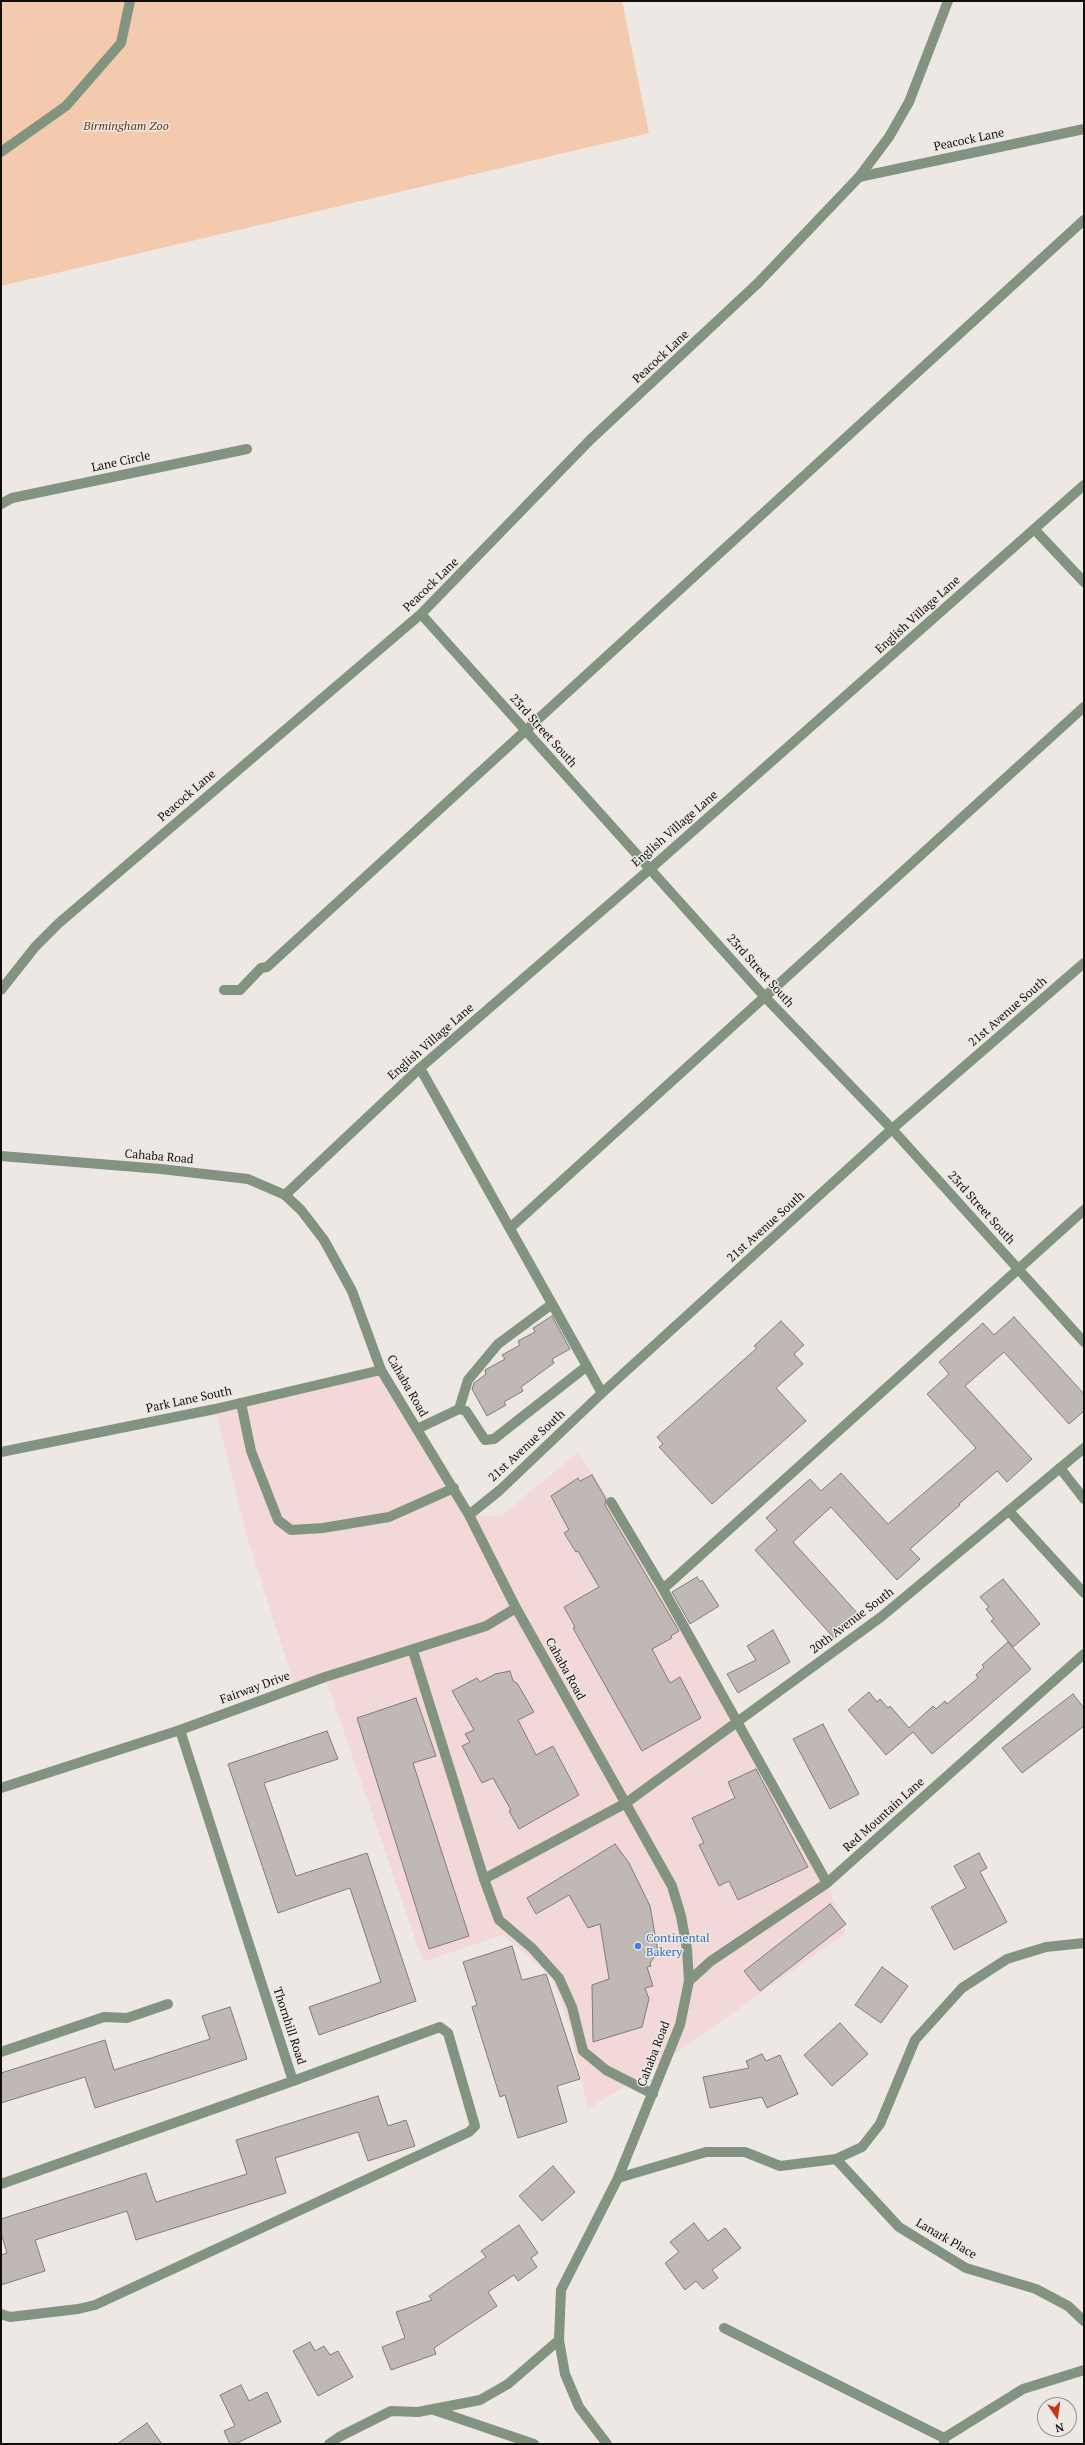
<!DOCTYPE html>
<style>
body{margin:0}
#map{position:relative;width:1085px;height:2445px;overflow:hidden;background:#ede8e4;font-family:"PT Serif",serif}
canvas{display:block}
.frame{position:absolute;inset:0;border:2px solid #110f0e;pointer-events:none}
.north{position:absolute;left:1037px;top:2397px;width:40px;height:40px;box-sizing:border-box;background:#ede8e4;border:1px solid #95918e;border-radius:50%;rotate:167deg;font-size:11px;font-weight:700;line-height:16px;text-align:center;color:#110f0e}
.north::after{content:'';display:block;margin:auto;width:14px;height:18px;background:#c13813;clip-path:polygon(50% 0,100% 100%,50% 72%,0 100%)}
</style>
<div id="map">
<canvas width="1085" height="2445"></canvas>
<div class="frame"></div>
<div class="north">N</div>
</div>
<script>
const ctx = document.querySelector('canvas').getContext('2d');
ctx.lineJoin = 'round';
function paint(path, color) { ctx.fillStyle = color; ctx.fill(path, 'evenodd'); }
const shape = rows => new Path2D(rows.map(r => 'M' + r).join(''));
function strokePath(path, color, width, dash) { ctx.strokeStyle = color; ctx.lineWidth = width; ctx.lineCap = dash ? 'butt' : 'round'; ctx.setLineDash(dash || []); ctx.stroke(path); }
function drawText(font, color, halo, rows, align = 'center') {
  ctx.font = font + ' "PT Serif",serif'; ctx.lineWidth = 3; ctx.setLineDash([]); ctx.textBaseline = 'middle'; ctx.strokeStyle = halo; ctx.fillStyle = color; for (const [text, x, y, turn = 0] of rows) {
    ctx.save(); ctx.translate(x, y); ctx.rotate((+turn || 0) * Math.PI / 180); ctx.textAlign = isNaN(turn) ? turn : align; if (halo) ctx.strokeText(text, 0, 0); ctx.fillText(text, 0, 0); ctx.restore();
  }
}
const commercial = shape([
 [381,1370,469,1515,501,1516,578,1452,611,1502,827,1883,846,1933,666,2060,588,2109,569,2025,551,1976,503,1935,423,1962,325,1677,295,1687,246,1534,215,1409]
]);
const green = shape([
 [1,1,622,1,649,133,1,286]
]);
const building = shape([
 [552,1316,570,1349,552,1359,554,1363,521,1387,523,1391,504,1402,506,1405,487,1416,472,1389,474,1383,486,1374,485,1370,505,1359,502,1355,520,1345,518,1341,535,1332,533,1328,552,1316],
 [1014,1317,1084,1394,1084,1411,1069,1424,1004,1352,965,1386,1032,1459,1007,1482,997,1471,959,1504,960,1505,910,1549,920,1559,897,1580,831,1507,793,1542,859,1615,834,1638,755,1550,777,1530,766,1518,810,1479,821,1491,841,1473,888,1524,976,1448,927,1394,949,1374,939,1362,983,1323,994,1335,1014,1317],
 [781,1321,804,1345,794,1354,803,1364,776,1388,806,1421,712,1504,659,1447,663,1444,657,1437,757,1348,754,1346,781,1321],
 [592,1475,606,1499,605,1505,679,1631,671,1636,672,1638,652,1649,670,1683,680,1677,701,1718,642,1751,573,1628,575,1627,564,1607,599,1587,578,1551,576,1552,564,1533,569,1530,551,1496,578,1478,580,1481,592,1475],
 [697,1577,700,1582,702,1580,719,1606,690,1624,672,1592,697,1577],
 [1003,1579,1040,1624,1013,1647,991,1621,994,1619,986,1609,989,1607,980,1597,1003,1579],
 [773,1630,790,1662,738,1693,727,1674,756,1660,747,1646,773,1630],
 [1008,1642,1031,1669,932,1754,913,1732,886,1755,848,1710,869,1692,877,1702,880,1699,888,1708,890,1706,909,1728,933,1706,936,1709,945,1701,947,1704,978,1678,976,1675,984,1667,982,1665,1008,1642],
 [510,1671,513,1681,517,1683,534,1712,518,1720,536,1755,553,1746,579,1795,519,1829,509,1811,511,1810,493,1778,482,1783,462,1746,470,1742,465,1734,474,1730,452,1691,477,1678,480,1682,495,1674,510,1671],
 [1073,1694,1084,1708,1084,1726,1022,1773,1002,1748,1073,1694],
 [416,1698,436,1756,413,1763,469,1936,429,1949,357,1718,416,1698],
 [823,1724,859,1794,830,1809,793,1739,823,1724],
 [327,1731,338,1759,264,1783,296,1876,367,1853,416,2001,319,2035,309,2007,381,1982,350,1888,278,1913,228,1764,327,1731],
 [756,1769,808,1867,738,1900,729,1881,719,1886,699,1845,704,1843,692,1818,735,1798,728,1782,756,1769],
 [615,1844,629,1863,650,1906,658,1952,650,1963,651,1966,647,1967,653,1986,645,1988,649,1999,642,2027,593,2042,592,1985,609,1979,600,1924,588,1928,569,1895,536,1914,527,1898,615,1844],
 [979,1853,987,1868,980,1872,1007,1922,954,1950,931,1907,966,1888,954,1866,979,1853],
 [830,1904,846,1924,760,1991,744,1971,830,1904],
 [512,1946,522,1980,546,1974,580,2079,557,2086,567,2122,518,2138,505,2095,500,2097,472,2007,477,2005,463,1962,512,1946],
 [882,1967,908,1986,881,2023,855,2005,882,1967],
 [230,2007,247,2059,95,2108,85,2077,1,2103,1,2073,105,2040,114,2070,210,2039,202,2016,230,2007],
 [840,2023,868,2054,832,2086,804,2055,840,2023],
 [762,2054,766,2061,780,2055,798,2094,767,2108,762,2097,710,2108,703,2077,749,2068,746,2061,762,2054],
 [378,2096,388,2126,406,2120,415,2146,368,2161,358,2132,275,2158,286,2193,136,2240,127,2211,35,2240,45,2271,1,2285,1,2255,7,2253,1,2233,1,2219,146,2173,156,2202,247,2174,236,2140,378,2096],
 [553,2166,575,2192,542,2221,519,2196,553,2166],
 [694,2223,708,2241,725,2228,741,2248,712,2270,718,2278,703,2289,696,2281,685,2290,665,2263,679,2252,670,2242,694,2223],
 [519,2225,538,2253,531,2258,537,2267,518,2281,514,2275,488,2292,497,2306,434,2348,436,2354,391,2370,382,2347,405,2338,396,2312,432,2300,429,2296,486,2257,481,2251,519,2225],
 [310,2342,315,2351,324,2346,330,2355,338,2351,353,2377,318,2396,293,2351,310,2342],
 [241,2385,249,2401,267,2392,281,2422,235,2444,230,2444,224,2431,235,2426,220,2395,241,2385],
 [147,2423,162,2444,117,2444,147,2423]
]);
const service = shape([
 [1,152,66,106,121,43,130,1],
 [859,177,1084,129],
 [224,990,240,990,261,968,267,967,1084,220],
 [420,1068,602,1393],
 [510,1228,1084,707],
 [241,1403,251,1451,278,1520,291,1530,323,1528,389,1517,454,1488],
 [459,1409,468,1380,498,1344,552,1304],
 [417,1429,459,1409,466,1411,485,1440,494,1439,587,1366],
 [1060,1468,1084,1499],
 [611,1502,663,1589,827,1883],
 [1009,1511,1084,1593],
 [663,1589,1084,1210],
 [484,1879,626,1803],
 [1,2052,104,2017,127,2018,168,2004],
 [1,2314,10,2317,78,2309,95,2305,469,2132,475,2126,448,2033,440,2027,293,2081],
 [724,2328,944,2438,1023,2389,1084,2370]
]);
const minor = shape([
 [1,504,12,498,247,449],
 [1035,530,1084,582],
 [421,614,764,996,892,1129,1084,1342],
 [1,990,35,947,59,923,421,614,590,440,758,283,859,177,889,137,909,102,948,1],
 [285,1195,420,1068,650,869,1084,485],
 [1,1452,215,1409,381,1370],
 [413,1651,484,1879,499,1920,532,1948,559,1978,572,2007,583,2051,606,2070,653,2094],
 [626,1803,881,1617,1084,1448],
 [689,1981,711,1961,827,1883,1084,1654],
 [836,2159,899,2227,966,2268,1036,2289,1068,2306,1084,2321],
 [618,2178,706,2152,745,2152,780,2166,836,2159,862,2147,880,2124,915,2040,962,1988,1007,1959,1046,1947,1084,1943],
 [1,2184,293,2081,180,1730],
 [944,2444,944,2438]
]);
const tertiary = shape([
 [1,1156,161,1169,248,1179,285,1195,301,1210,324,1240,352,1291,381,1370,469,1515,516,1608,672,1886,681,1916,687,1949,689,1981,680,2025,618,2178,561,2290,559,2340,565,2374,579,2407,607,2444],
 [469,1515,500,1490,602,1393,892,1129,1084,963],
 [1,1788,180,1730,325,1677,486,1626,516,1608],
 [434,2410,534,2444],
 [329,2444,339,2437,391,2411,418,2412,480,2400,508,2384,559,2340]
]);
const markers = [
 [638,1946,4,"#3f7fe0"]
];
const parkNames = [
 ["Birmingham Zoo",126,127]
];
const streetNames = [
 ["Peacock Lane",969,140,-12],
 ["Peacock Lane",661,357,-43],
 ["Lane Circle",121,462,-12],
 ["Peacock Lane",431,585,-44],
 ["English Village Lane",918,615,-42],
 ["23rd Street South",543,731,48],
 ["Peacock Lane",187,796,-41],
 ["English Village Lane",675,829,-41],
 ["23rd Street South",760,971,48],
 ["21st Avenue South",1008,1012,-41],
 ["English Village Lane",431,1042,-41],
 ["Cahaba Road",159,1157,5],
 ["23rd Street South",981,1208,48],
 ["21st Avenue South",766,1227,-42],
 ["Cahaba Road",407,1386,60],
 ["Park Lane South",189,1400,-12],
 ["21st Avenue South",527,1446,-43],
 ["20th Avenue South",852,1621,-37],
 ["Cahaba Road",565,1669,61],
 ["Fairway Drive",255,1688,-20],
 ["Red Mountain Lane",884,1815,-42],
 ["Thornhill Road",289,2026,72],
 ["Cahaba Road",654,2054,-69],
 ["Lanark Place",946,2239,30]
];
const shopNames = [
 ["Continental",646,1939],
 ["Bakery",646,1953]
];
paint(commercial, '#f3d8d9');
paint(green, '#f4caae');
paint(building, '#bfb8b6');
strokePath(building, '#827c79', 1);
strokePath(service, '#829380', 10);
strokePath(minor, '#829380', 10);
strokePath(tertiary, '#829380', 10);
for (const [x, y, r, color] of markers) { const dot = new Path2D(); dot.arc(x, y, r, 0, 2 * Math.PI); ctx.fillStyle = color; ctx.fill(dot); strokePath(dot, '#ede8e4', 1.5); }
drawText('italic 12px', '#62340f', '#ede8e4', parkNames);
drawText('12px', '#110f0e', '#ede8e4', streetNames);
drawText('12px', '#366cbe', '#ede8e4', shopNames, 'left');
</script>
